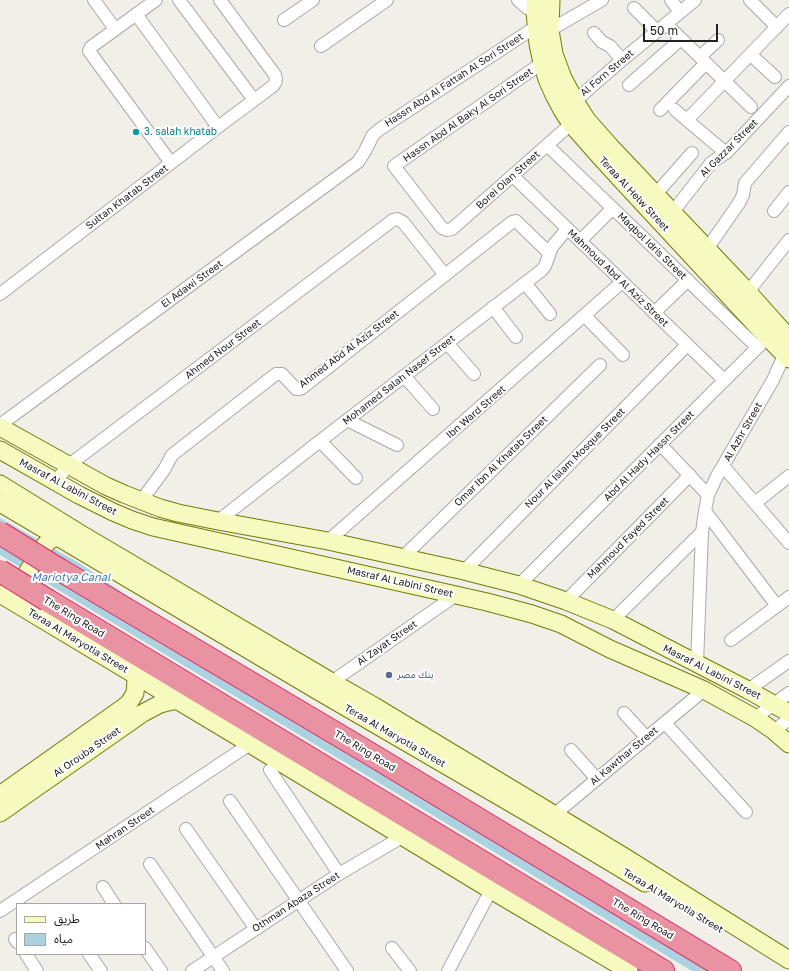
<!DOCTYPE html>
<meta charset="utf-8">
<style>
body{margin:0}
#map{position:relative;width:789px;height:971px;overflow:hidden;background:#f2efe9;font-family:"Golos Text","Noto Sans Arabic",sans-serif}
canvas{display:block}
.legend{position:absolute;left:16px;top:903px;width:130px;height:52px;box-sizing:border-box;background:#fff;border:1px solid #a7a7a7;margin:0;padding:5px 7px;list-style:none;font-size:12px;color:#222}
.legend li{display:flex;align-items:center;gap:8px;height:20px}
.legend b{width:20px;border:1px solid #a7a7a7}
.scale{position:absolute;left:643px;top:24px;width:75px;height:18px;box-sizing:border-box;border:2px solid #222;border-top:0;padding-left:5px;font-size:12px;line-height:14px;white-space:nowrap;color:#222;-webkit-text-stroke:3px #fff;paint-order:stroke}
</style>
<div id="map">
<canvas width="789" height="971"></canvas>
<ul class="legend">
<li><b style="height:5px;background:#f7fabf"></b>طريق</li>
<li><b style="height:11px;background:#aad3df"></b>مياه</li>
</ul>
<div class="scale">50 m</div>
</div>
<script>
const ctx = document.querySelector('canvas').getContext('2d');
ctx.lineJoin = 'round';
function paint(path, color) { ctx.fillStyle = color; ctx.fill(path, 'evenodd'); }
const shape = rows => new Path2D(rows.map(r => 'M' + r).join(''));
function strokePath(path, color, width, dash) { ctx.strokeStyle = color; ctx.lineWidth = width; ctx.lineCap = dash ? 'butt' : 'round'; ctx.setLineDash(dash || []); ctx.stroke(path); }
function drawText(font, color, halo, rows, align = 'center') {
  ctx.font = font + ' "Golos Text","Noto Sans Arabic",sans-serif'; ctx.lineWidth = 4; ctx.setLineDash([]); ctx.textBaseline = 'middle'; ctx.strokeStyle = halo; ctx.fillStyle = color; for (const [text, x, y, turn = 0] of rows) {
    ctx.save(); ctx.translate(x, y); ctx.rotate((+turn || 0) * Math.PI / 180); ctx.textAlign = isNaN(turn) ? turn : align; if (halo) ctx.strokeText(text, 0, 0); ctx.fillText(text, 0, 0); ctx.restore();
  }
}
const water = shape([
 [0,518,79,563,172,626,741,971,692,971,0,555]
]);
const street = shape([
 [94,0,115,29],
 [156,0,91,47,89,51,171,163],
 [179,0,254,100],
 [518,0,527,8,535,12],
 [671,0,680,12],
 [750,0,777,27],
 [634,8,657,31],
 [136,14,218,127],
 [284,20,313,0],
 [666,24,706,63],
 [550,30,602,0],
 [594,33,602,42,610,46,622,60],
 [321,46,387,0],
 [751,55,775,77],
 [700,57,718,40],
 [542,63,394,166,442,228,447,230,452,229,571,124],
 [629,85,681,39],
 [575,101,622,60,695,0],
 [660,110,706,63,751,107],
 [675,110,726,153],
 [687,120,789,14],
 [547,145,757,347],
 [513,176,724,380],
 [655,195,692,153],
 [774,211,789,192],
 [672,213,711,163,728,151,789,86],
 [580,241,613,208],
 [707,249,739,203,743,195,745,183,789,132],
 [525,283,550,314],
 [748,292,789,240],
 [0,294,218,127,273,86,275,83,276,79,275,75,220,0],
 [493,307,516,337],
 [654,313,688,280],
 [585,316,623,355],
 [447,343,474,374],
 [404,376,433,409],
 [347,420,397,445],
 [0,425,358,162,365,151,373,135,380,129,537,26],
 [320,441,356,478],
 [660,444,708,495],
 [723,466,789,543],
 [55,482,69,465,393,220,397,219,403,222,445,275],
 [141,501,164,470,172,455,276,374,282,374,296,389,299,389,302,388,445,275,512,222,516,221,549,253],
 [755,503,789,476],
 [705,511,777,606],
 [218,521,320,441,542,270,545,266,552,247,567,229],
 [328,541,622,282],
 [402,558,600,365],
 [464,571,687,345],
 [519,585,773,332],
 [566,601,690,475],
 [613,620,702,532],
 [731,640,789,597],
 [697,664,702,532,705,511,708,495,717,476,773,380,787,349],
 [326,686,456,595],
 [748,690,789,661],
 [624,713,647,738],
 [755,718,789,693],
 [665,723,746,812],
 [774,731,789,719],
 [571,750,597,779],
 [270,770,339,874],
 [230,801,347,971],
 [549,819,704,690],
 [186,829,256,929],
 [150,864,223,971],
 [103,887,114,904],
 [0,911,250,744],
 [15,939,17,942],
 [145,948,161,971],
 [392,948,410,971],
 [26,954,37,971],
 [89,954,101,971],
 [192,971,339,874,402,837],
 [448,971,491,890]
]);
const secondary = shape([
 [536,0,535,12,538,44,542,63,547,79,554,95,562,110,571,124,601,158,624,183,767,337,789,359],
 [551,0,550,30,554,54,563,78,575,101,587,120,610,146,748,292,789,338],
 [0,427,106,486,124,494,160,508,178,513,218,521,328,541,464,571,519,585,566,601,613,620,748,690,789,713],
 [0,450,79,495,113,512,132,520,153,527,487,602,532,614,561,624,610,649,704,690,755,718,774,731,789,744],
 [0,484,81,534,332,682,374,706,623,856,789,960],
 [0,503,318,691,545,823,645,883],
 [14,593,44,546,50,540,57,537],
 [0,594,250,744,491,890,629,971],
 [0,795,124,707,129,703,135,693,136,681,135,675],
 [0,813,143,713,160,704,172,701,178,701]
]);
const highway = shape([
 [60,570,367,752,730,971],
 [47,600,663,971]
]);
const highwayBridge = shape([
 [0,533,60,570],
 [0,571,47,600]
]);
const markers = [
 [136,132,4,"#0f9aa8"],
 [389,675,4,"#5c6f8a"]
];
const streetNames = [
 ["Al Forn Street",607,73,-40],
 ["Hassn Abd Al Fattah Al Sori Street",454,80,-33],
 ["Hassn Abd Al Baky Al Sori Street",468,115,-35],
 ["Al Gazzar Street",729,148,-45],
 ["Borei Oian Street",508,180,-42],
 ["Teraa Al Helw Street",634,194,47],
 ["Sultan Khatab Street",127,197,-37],
 ["Maqbol Idris Street",652,246,44],
 ["Mahmoud Abd Al Aziz Street",618,278,44],
 ["El Adawi Street",192,284,-36],
 ["Ahmed Nour Street",223,349,-37],
 ["Ahmed Abd Al Aziz Street",349,349,-37],
 ["Mohamed Salah Nasef Street",399,380,-38],
 ["Ibn Ward Street",476,412,-41],
 ["Al Azhr Street",743,432,-60],
 ["Abd Al Hady Hassn Street",649,456,-45],
 ["Nour Al Islam Mosque Street",575,458,-45],
 ["Omar Ibn Al Khatab Street",501,461,-44],
 ["Masraf Al Labini Street",68,487,28],
 ["Mahmoud Fayed Street",628,538,-45],
 ["Masraf Al Labini Street",400,582,13],
 ["The Ring Road",74,617,31],
 ["Teraa Al Maryotia Street",78,641,31],
 ["Al Zayat Street",387,643,-35],
 ["Masraf Al Labini Street",712,672,27],
 ["Teraa Al Maryotia Street",395,736,30],
 ["The Ring Road",365,751,31],
 ["Al Orouba Street",87,752,-35],
 ["Al Kawthar Street",624,756,-40],
 ["Mahran Street",125,828,-34],
 ["Teraa Al Maryotia Street",673,901,31],
 ["Othman Abaza Street",296,902,-33],
 ["The Ring Road",643,919,31]
];
const cultureNames = [
 ["3. salah khatab",144,132]
];
const serviceNames = [
 ["بنك مصر",397,675]
];
const waterNames = [
 ["Mariotya Canal",71,578]
];
paint(water, '#aad3df');
strokePath(street, '#a9a9a9', 14);
strokePath(secondary, '#707d05', 19);
strokePath(highway, '#dc2a67', 24);
strokePath(street, '#fff', 12);
strokePath(secondary, '#f7fabf', 17);
strokePath(highway, '#e892a2', 22);
strokePath(highwayBridge, '#dc2a67', 24, []);
strokePath(highwayBridge, '#e892a2', 22);
for (const [x, y, r, color] of markers) { const dot = new Path2D(); dot.arc(x, y, r, 0, 2 * Math.PI); ctx.fillStyle = color; ctx.fill(dot); strokePath(dot, '#fff', 1.5); }
drawText('10px', '#222', '#fff', streetNames);
drawText('10px', '#0d838f', '#fff', cultureNames, 'left');
drawText('10px', '#4e5e75', '#fff', serviceNames, 'left');
drawText('italic 11px', '#4a7aab', '#fff', waterNames);
</script>
